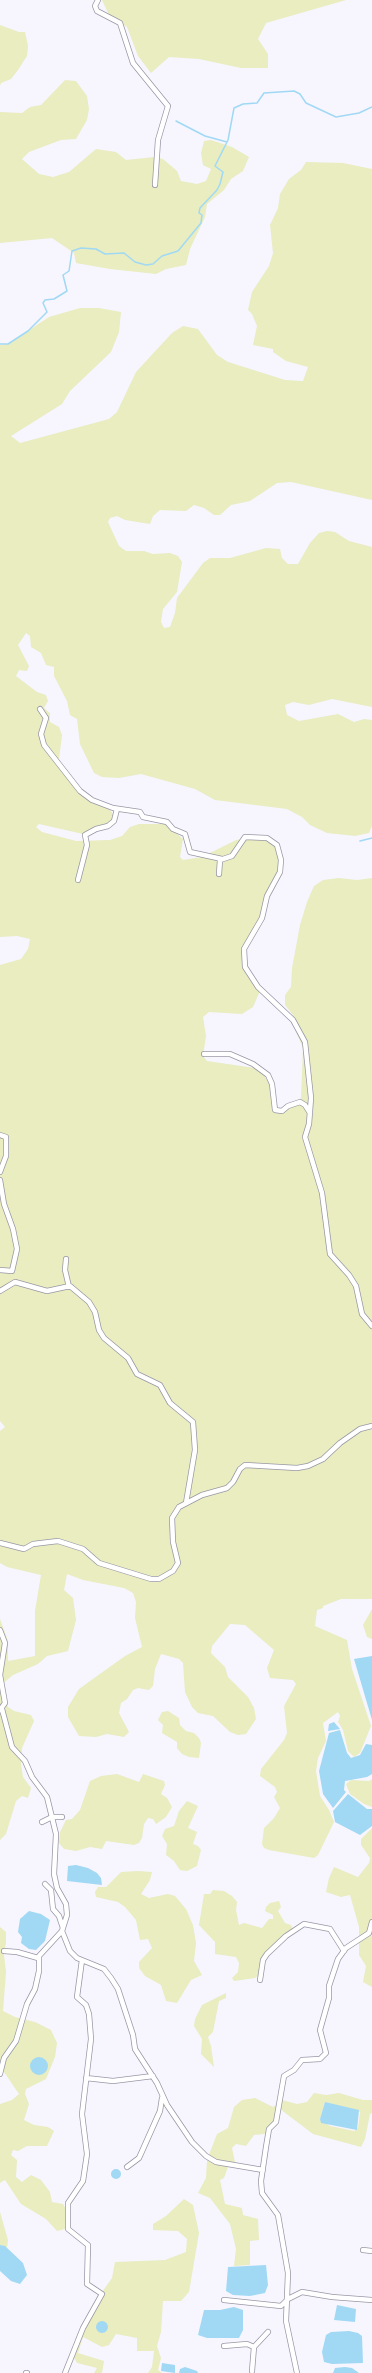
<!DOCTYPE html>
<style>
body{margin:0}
canvas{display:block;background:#f7f5fe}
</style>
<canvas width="372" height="2373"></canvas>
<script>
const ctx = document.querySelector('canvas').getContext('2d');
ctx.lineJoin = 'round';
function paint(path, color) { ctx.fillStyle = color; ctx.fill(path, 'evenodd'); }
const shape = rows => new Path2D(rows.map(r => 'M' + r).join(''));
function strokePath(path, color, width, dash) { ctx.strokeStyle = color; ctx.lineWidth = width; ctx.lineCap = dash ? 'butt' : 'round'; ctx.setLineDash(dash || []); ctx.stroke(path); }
const green = shape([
 [102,0,346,0,266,23,258,39,268,54,268,68,241,68,199,59,169,57,151,73,138,56,127,27,109,15],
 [0,25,19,32,25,32,28,46,27,56,18,70,11,79,1,83,0,86],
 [65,80,76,81,87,96,89,109,87,120,76,139,61,140,29,152,22,159,39,174,53,177,69,172,96,149,116,152,126,160,154,157,163,159,177,171,181,181,197,184,206,181,211,169,203,165,201,153,204,141,211,140,232,147,249,157,243,171,231,179,224,190,207,204,205,217,190,249,186,265,166,269,156,274,110,269,76,263,74,253,52,238,0,243,0,112,22,113,30,107,41,105],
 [306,162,343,163,372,169,372,500,291,482,277,483,250,501,231,505,220,515,214,515,204,508,194,505,186,511,160,510,153,516,150,524,125,520,117,516,110,518,108,522,119,546,126,551,144,551,153,554,170,553,178,556,182,562,177,592,163,609,161,622,164,628,170,627,175,613,177,598,203,563,210,558,230,558,266,548,280,549,282,558,288,564,298,564,310,543,319,533,327,531,335,532,349,541,372,547,372,707,332,699,309,705,293,702,285,705,287,715,299,721,338,714,354,722,364,719,372,720,372,826,369,833,355,836,327,833,310,825,302,817,287,809,215,800,195,789,141,774,119,778,102,777,94,773,80,744,77,719,70,715,67,701,54,676,54,667,46,665,41,653,31,647,30,636,26,633,18,645,29,666,27,671,19,670,16,676,37,692,46,695,48,701,44,708,50,713,50,722,59,727,62,735,59,759,70,782,111,811,114,817,110,824,83,834,39,824,36,827,42,832,76,841,110,840,122,836,130,827,139,824,166,824,183,839,180,857,183,860,202,857,236,840,248,838,266,840,275,846,279,857,279,871,259,920,247,941,243,961,246,974,260,991,253,1007,242,1014,209,1012,203,1017,206,1036,203,1056,207,1061,255,1068,264,1075,270,1086,272,1108,275,1112,282,1113,297,1104,301,1098,303,1048,294,1027,293,1015,285,1005,285,995,291,987,292,968,300,925,307,902,314,886,323,880,339,878,357,880,372,878,372,1599,341,1599,323,1606,323,1608,317,1610,315,1626,347,1640,352,1669,371,1726,360,1753,354,1757,348,1751,343,1730,338,1722,340,1716,338,1712,323,1723,326,1741,318,1758,316,1771,320,1796,329,1810,334,1822,318,1855,314,1858,269,1850,264,1848,262,1844,264,1828,274,1818,280,1808,274,1797,277,1792,275,1787,260,1776,261,1769,284,1740,287,1733,284,1706,296,1684,293,1680,270,1678,267,1668,274,1650,245,1625,230,1624,212,1646,211,1653,225,1667,228,1677,248,1697,254,1708,256,1719,246,1734,238,1735,230,1732,213,1716,198,1713,192,1707,185,1692,183,1663,179,1659,161,1654,155,1669,153,1686,149,1690,138,1688,133,1690,127,1699,121,1703,119,1713,129,1732,124,1737,107,1734,96,1737,79,1736,68,1717,68,1707,79,1689,125,1656,142,1647,135,1618,136,1602,133,1593,124,1588,83,1580,67,1574,64,1590,73,1598,76,1620,68,1651,47,1656,38,1664,13,1675,0,1686,0,1619,8,1641,8,1661,35,1656,35,1611,41,1575,7,1567,0,1563,0,1431,5,1427,0,1421,0,965,21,959,28,949,30,939,17,936,0,937,0,345,8,344,49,317,80,308,99,308,121,312,119,332,111,352,70,391,62,404,11,436,20,443,109,419,117,412,136,372,172,333,183,326,198,329,217,355,228,362,285,380,303,381,308,367,286,361,273,352,273,349,253,345,257,326,252,314,248,310,252,292,269,266,273,253,270,225,278,208,280,194,289,179,301,170],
 [372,1609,372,1639,367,1637,363,1625],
 [0,1688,8,1707,14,1711,31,1715,34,1721,22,1748,21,1764,23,1777,31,1788,28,1798,22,1796,16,1801,6,1834,0,1840],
 [168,1711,179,1718,180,1725,186,1731,194,1733,199,1738,201,1743,199,1758,189,1757,182,1754,177,1748,177,1742,162,1733,163,1725,158,1720,162,1712],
 [117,1774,139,1782,143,1774,164,1781,165,1785,161,1794,167,1798,172,1807,166,1817,156,1824,153,1819,148,1818,144,1824,142,1838,139,1843,134,1845,106,1841,102,1849,90,1847,76,1851,64,1849,59,1843,60,1832,66,1820,72,1819,80,1810,90,1781,101,1776],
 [372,1779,372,1807,364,1804,350,1794,346,1784,351,1780,369,1781],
 [187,1801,198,1806,188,1828,197,1832,193,1844,198,1846,201,1850,197,1866,187,1871,180,1870,174,1861,166,1855,167,1844,162,1836,165,1829,174,1826,179,1811],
 [372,1828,372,1987,363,1982,366,1966,359,1955,359,1927,350,1895,341,1897,326,1892,329,1878,334,1867,358,1877,369,1863,370,1858,361,1845,361,1839],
 [138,1871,152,1872,150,1880,141,1894,149,1898,168,1894,175,1896,186,1909,193,1925,196,1943,194,1961,202,1975,191,1980,177,2003,166,2001,161,1985,145,1976,139,1968,139,1962,152,1948,148,1939,140,1940,136,1920,125,1907,118,1902,96,1897,95,1892,98,1887,106,1887,121,1872],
 [213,1890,224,1891,232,1896,237,1902,236,1910,239,1925,244,1923,262,1928,269,1919,273,1919,273,1915,265,1911,266,1907,270,1903,279,1901,281,1907,278,1911,285,1923,291,1925,293,1929,263,1960,265,1964,263,1972,255,1978,234,1981,232,1978,238,1972,239,1963,236,1957,215,1954,215,1942,199,1925,204,1894,210,1894],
 [0,1927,6,1932,6,1942,4,1955,6,1972,3,2011,15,2017,35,2022,51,2030,57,2043,55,2057,46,2079,26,2089,25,2094,29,2104,24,2120,34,2125,48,2127,54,2131,47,2146,27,2146,18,2151,13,2150,11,2155,17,2160,16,2177,22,2182,31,2175,41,2180,50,2192,52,2202,63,2204,67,2211,65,2229,57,2231,46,2219,21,2204,5,2180,0,2183,0,2104,12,2100,19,2094,4,2072,0,2061],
 [226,1993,226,1998,219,2001,213,2032,208,2037,211,2046,214,2067,201,2054,202,2039,194,2026,195,2019,202,2005],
 [314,2093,326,2095,339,2093,363,2100,372,2100,372,2113,370,2114,365,2139,361,2147,313,2134,280,2109,278,2114,278,2122,273,2128,264,2134,254,2135,246,2146,236,2144,232,2148,235,2162,232,2167,228,2167,224,2178,220,2180,225,2204,242,2208,243,2215,258,2219,259,2240,250,2241,250,2265,234,2266,236,2249,230,2224,210,2198,198,2193,206,2178,207,2160,217,2134,228,2128,234,2107,242,2100,255,2098,273,2107,282,2100,297,2104,307,2102],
 [325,2102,360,2112,358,2128,354,2131,330,2126,320,2119],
 [184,2199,193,2205,199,2233,189,2292,181,2301,163,2301,161,2332,157,2346,161,2358,158,2370,162,2373,148,2373,152,2367,154,2351,137,2351,137,2338,116,2334,109,2345,102,2347,83,2337,78,2353,104,2361,102,2373,94,2373,97,2368,77,2363,71,2353,100,2295,112,2278,115,2262,165,2260,186,2252,187,2239,178,2231,153,2230,153,2224,166,2216],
 [0,2212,8,2240,7,2248,0,2245]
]);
const water = shape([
 [372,1656,372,1720,354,1659],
 [334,1722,340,1729,328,1731,329,1724],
 [340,1730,347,1753,351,1758,360,1755,366,1744,372,1745,372,1774,367,1777,345,1781,344,1790,346,1792,333,1808,323,1794,319,1771,329,1733],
 [348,1794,367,1809,372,1809,372,1826,360,1835,335,1822,333,1811],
 [76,1865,88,1868,97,1873,101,1878,102,1885,67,1881,68,1866],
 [29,1911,41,1914,50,1920,45,1941,36,1950,29,1949,21,1943,22,1937,18,1932,20,1919],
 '30 2066a9 9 0 1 1 18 0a9 9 0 1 1-18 0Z',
 [325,2102,359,2110,357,2130,321,2123,320,2119],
 '111 2174a5 5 0 1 1 10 0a5 5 0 1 1-10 0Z',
 [0,2245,5,2246,23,2263,27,2275,20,2284,11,2281,0,2271],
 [266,2265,268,2285,265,2293,250,2296,233,2295,226,2291,228,2267],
 [337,2305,356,2309,355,2322,334,2320],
 [234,2307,243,2310,243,2330,239,2338,207,2338,198,2335,204,2310,220,2310],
 '96 2327a6 6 0 1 1 12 0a6 6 0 1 1-12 0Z',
 [349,2331,358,2333,362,2336,363,2363,332,2364,324,2362,322,2352,326,2335,331,2332],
 [162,2363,175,2365,175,2373,161,2371],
 [185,2367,197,2371,198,2373,179,2373,180,2369],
 [345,2367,352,2368,359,2373,333,2373,335,2368]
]);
const stream = shape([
 [176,121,205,136,227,142],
 [0,344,8,344,28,331,47,312,43,303,45,300,54,299,67,291,63,275,69,271,72,251,81,248,96,249,105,254,124,253,135,262,146,265,153,264,162,256,178,251,201,223,202,215,199,213,200,208,217,190,220,184,223,172,215,166,228,140,234,108,243,104,257,103,264,93,294,91,300,94,306,103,336,117,359,113,372,107],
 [360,841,372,838]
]);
const street = shape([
 [98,0,95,6,97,11,120,23,133,63,168,106,158,140,155,185],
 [40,709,46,718,41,734,44,745,80,791,92,800,113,808,140,812,143,817,167,822,173,829,185,834,190,852,222,859],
 [219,874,220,860,232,856,245,837,267,838,277,845,281,860,280,872,267,896,262,918,244,949,245,967,258,987,293,1020,305,1042,311,1098,309,1124,305,1137,322,1193,330,1254,349,1275,356,1286,362,1314,372,1326],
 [78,880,87,845,85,835,96,829,108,826,114,821,117,809],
 [204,1054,230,1054,253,1064,268,1075,272,1084,275,1110,282,1111,288,1106,300,1102,305,1105,310,1113],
 [0,1135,6,1137,6,1156,0,1172],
 [0,1180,4,1204,13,1229,17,1249,12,1271,0,1270],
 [66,1259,65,1270,69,1287],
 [0,1291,15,1282,47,1291,70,1286,89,1302,95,1312,99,1330,104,1338,128,1358,137,1374,160,1385,170,1403,193,1422,195,1450,186,1503],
 [0,1543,24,1549,33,1544,58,1541,83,1549,99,1563,151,1579,159,1579,173,1571,178,1563,173,1542,172,1518,179,1507,202,1495,227,1488,233,1482,240,1469,245,1465,297,1468,308,1466,323,1459,340,1443,360,1429,372,1426],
 [0,1630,5,1643,0,1675,5,1703,0,1710],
 [42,1822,52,1817,62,1817],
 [45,1884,51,1890,53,1909,59,1916,63,1928],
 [62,1931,70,1951,77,1958,104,1969,111,1978,118,1989,133,2035,135,2049,157,2083,167,2105,192,2142,206,2156,216,2162,263,2170],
 [4,1951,17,1952,38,1958],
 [260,1980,263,1960,267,1954,286,1936,304,1924,330,1929,344,1951],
 [0,2074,4,2058,16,2041,27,2004,35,1989,39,1971,39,1956,62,1931,67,1915,66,1904,57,1888,54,1874,56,1834,47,1797,32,1777,25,1761,12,1747,2,1709],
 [86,2078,113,2081,153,2076],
 [127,2167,139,2158,160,2111,162,2098],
 [363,2250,372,2251],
 [224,2300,281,2306,288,2299,302,2292,332,2297,372,2300],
 [224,2346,247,2344,254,2347],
 [252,2371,254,2347,268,2332],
 [26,2373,27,2373],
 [65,2373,83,2328,102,2294,87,2284,88,2245,68,2229,68,2203,83,2181,87,2154,82,2114,91,2039,89,2014,86,2005,77,1997,82,1960],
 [297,2373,286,2321,288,2273,278,2215,262,2193,261,2181,266,2147,269,2129,276,2122,284,2076,294,2070,302,2060,320,2059,326,2053,320,2030,329,1998,329,1986,338,1959,346,1948,369,1933,372,1922]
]);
paint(green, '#e9edc0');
paint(water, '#a1d9f5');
strokePath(stream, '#a1d9f5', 1.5);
strokePath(street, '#9a97a5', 6);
strokePath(street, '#fff', 4.5);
</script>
